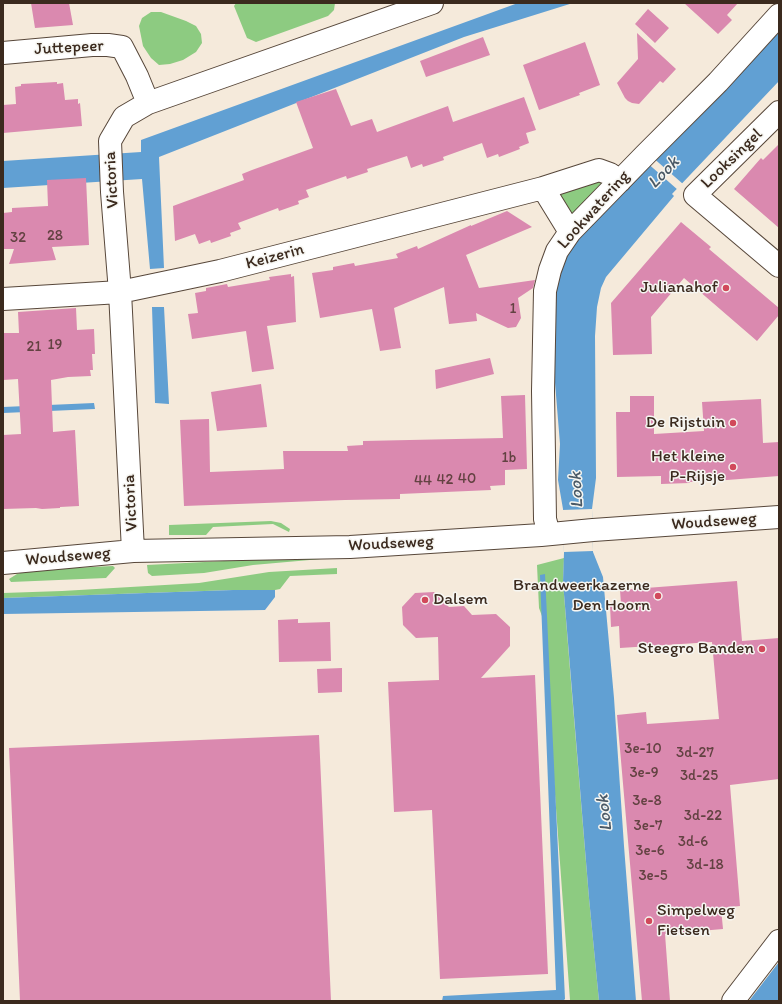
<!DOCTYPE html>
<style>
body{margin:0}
#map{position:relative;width:782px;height:1004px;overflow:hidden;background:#f5eadb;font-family:Itim,sans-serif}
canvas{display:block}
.frame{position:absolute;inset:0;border:4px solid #3b2a1e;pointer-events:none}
</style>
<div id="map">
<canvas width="782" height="1004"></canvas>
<div class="frame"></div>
</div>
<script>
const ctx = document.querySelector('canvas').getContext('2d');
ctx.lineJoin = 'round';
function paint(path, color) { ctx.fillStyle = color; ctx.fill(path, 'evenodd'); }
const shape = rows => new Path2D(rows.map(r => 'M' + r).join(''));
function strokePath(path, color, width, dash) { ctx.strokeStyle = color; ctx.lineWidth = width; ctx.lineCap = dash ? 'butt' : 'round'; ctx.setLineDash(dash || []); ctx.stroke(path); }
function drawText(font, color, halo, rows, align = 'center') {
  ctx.font = font + ' Itim,sans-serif'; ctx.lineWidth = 3; ctx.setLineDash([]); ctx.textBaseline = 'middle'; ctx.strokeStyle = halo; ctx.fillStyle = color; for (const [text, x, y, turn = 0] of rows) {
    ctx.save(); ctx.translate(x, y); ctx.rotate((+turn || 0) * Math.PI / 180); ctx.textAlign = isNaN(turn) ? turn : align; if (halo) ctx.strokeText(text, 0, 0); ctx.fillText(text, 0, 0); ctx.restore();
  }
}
const green = shape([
 [236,3,335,3,334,10,328,16,256,42,247,38,234,6],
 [151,12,161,12,186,21,196,26,201,34,202,43,196,52,183,60,170,64,159,65,151,58,143,46,139,26,142,18],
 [594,178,607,182,570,217,555,191],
 [271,521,281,523,290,529,289,532,273,524,213,527,206,535,169,535,169,525],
 [320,556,321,559,253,565,204,573,152,576,148,573,147,565],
 [564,558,563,582,571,682,589,898,599,1001,570,1001,570,1000,542,616,539,608,537,565],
 [113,566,115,568,106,578,11,582,9,579,17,574,30,570],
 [337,568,337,574,290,576,280,589,275,590,233,590,3,598,3,593,62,591,199,583,269,572]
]);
const water = shape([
 [518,3,573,3,464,37,159,157,164,268,150,269,142,179,3,188,3,161,141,152,141,140],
 [779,23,779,81,672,194,674,196,606,277,601,288,597,307,595,336,596,478,592,509,593,552,603,577,614,698,624,846,636,1001,599,1001,589,898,563,582,564,553,563,509,558,480,560,444,551,334,551,301,567,251],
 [152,307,164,307,169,404,155,403],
 [94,403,95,409,3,413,3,407],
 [545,574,565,999,563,1001,442,1001,443,996,556,990,540,575],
 [233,590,275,590,275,597,265,610,3,614,3,598],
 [779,962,779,1001,749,1001]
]);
const pier = shape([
 [651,156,683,184,678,190,645,161],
 [592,509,593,551,564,552,562,510]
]);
const building = shape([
 [31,3,69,3,73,25,35,28],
 [684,3,738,3,727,15,732,20,718,34],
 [648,9,669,28,655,43,635,24],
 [637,33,676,69,663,83,660,81,639,104,632,103,628,101,625,98,617,83,638,59],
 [483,37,490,55,426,77,420,61],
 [585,42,600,85,579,93,580,95,539,110,523,65],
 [57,82,57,84,63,83,65,100,78,99,78,104,80,103,82,126,3,133,3,105,16,104,15,87,21,86,21,84],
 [336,89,351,126,372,119,377,132,448,106,453,122,524,97,536,130,526,133,529,143,519,147,520,149,499,157,498,154,487,158,482,143,443,157,444,160,423,167,422,164,411,168,407,156,367,169,368,172,347,179,346,176,306,190,309,197,298,201,299,204,279,211,278,208,238,223,241,229,230,233,231,236,211,243,210,240,199,244,195,234,175,241,173,206,244,180,242,174,252,170,313,148,296,102],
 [779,144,779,228,734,189,761,158,763,160],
 [86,178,89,245,52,247,56,260,9,264,14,249,3,249,3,213,12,212,12,208,48,206,47,180],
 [507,211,532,227,466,255,479,288,535,280,533,288,518,298,521,318,516,327,508,328,476,313,477,321,449,324,444,287,394,308,401,348,380,351,372,309,320,318,312,273,333,270,333,267,354,263,355,266,398,258,396,254,417,246,418,249,471,225,471,226],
 [681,222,711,247,709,249,779,308,779,315,757,341,684,278,651,317,652,354,613,355,611,303],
 [291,274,291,277,294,276,296,322,267,326,274,369,252,372,246,331,192,339,188,314,198,313,195,293,206,291,206,288,227,284,228,287,270,280,269,277],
 [76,308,77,330,94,329,95,354,92,354,93,370,90,370,91,376,68,377,51,380,53,432,75,430,79,506,60,507,60,508,42,509,36,508,3,509,3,435,21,434,18,379,3,380,3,333,19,333,18,312],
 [490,358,494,374,436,389,435,370],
 [261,384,267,427,217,431,211,392],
 [525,395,527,469,505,470,505,485,490,486,491,490,400,494,400,499,345,500,184,506,180,420,209,419,210,472,284,469,283,451,348,451,347,446,363,445,363,441,503,438,501,396],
 [630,396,654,396,654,434,704,431,702,402,761,399,763,443,779,442,779,476,714,481,690,482,689,483,661,484,661,476,617,477,616,412,630,412],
 [737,581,742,641,779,638,779,779,730,785,740,906,721,908,723,929,665,934,670,1001,642,1001,617,715,646,712,647,724,719,719,712,642,620,648,619,626,611,627,610,605,621,604,620,590],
 [434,592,449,607,464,606,472,615,496,614,510,627,510,646,481,678,535,675,548,974,440,979,432,810,394,812,388,682,439,680,438,637,416,638,403,625,402,607,415,593],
 [298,619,298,623,330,622,331,661,279,662,278,620],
 [342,668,342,692,318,693,317,669],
 [319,735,331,1001,20,1001,9,748]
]);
const minor = shape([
 [3,53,92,45,108,45,122,47,137,76,148,103],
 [779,112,695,195,779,266],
 [543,188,599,170,610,174,620,181],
 [3,299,120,292,220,271,543,188,570,232],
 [549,534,545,519,543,391,545,291,550,270,557,251,570,232,645,155,718,82,779,15],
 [133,551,120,292,112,192,110,141,124,117,148,103,432,3],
 [3,563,133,551,350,547,541,535,593,530,779,517]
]);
const tertiary = shape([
 [733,1001,779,941]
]);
const markers = [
 [726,288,4,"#d1495b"],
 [733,423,4,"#d1495b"],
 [733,467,4,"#d1495b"],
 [658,596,4,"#d1495b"],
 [425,600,4,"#d1495b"],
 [762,649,4,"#d1495b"],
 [649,921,4,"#d1495b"]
];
const numberNames = [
 ["28",55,236],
 ["32",18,238],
 ["1",513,309],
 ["19",55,345],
 ["21",34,347],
 ["1b",509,458],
 ["40",467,479],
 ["42",445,480],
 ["44",423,481],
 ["3e-10",643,749],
 ["3d-27",695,753],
 ["3e-9",644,773],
 ["3d-25",699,776],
 ["3e-8",647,801],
 ["3d-22",703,816],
 ["3e-7",648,826],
 ["3d-6",693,842],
 ["3e-6",650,851],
 ["3d-18",705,865],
 ["3e-5",653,876]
];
const streetNames = [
 ["Juttepeer",69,48,-3],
 ["Looksingel",732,159,-44],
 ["Victoria",112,180,-93],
 ["Lookwatering",594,210,-48],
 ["Keizerin",275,257,-15],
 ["Victoria",131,503,-93],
 ["Woudseweg",714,522,-4],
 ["Woudseweg",391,544,-3],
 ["Woudseweg",68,557,-5]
];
const poiNames = [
 ["Julianahof",718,288],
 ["De Rijstuin",725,423],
 ["Het kleine",725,457],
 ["P-Rijsje",725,477],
 ["Brandweerkazerne",650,586],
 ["Den Hoorn",650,606],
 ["Dalsem",433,600,"left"],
 ["Steegro Banden",754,649],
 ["Simpelweg",657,911,"left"],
 ["Fietsen",657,931,"left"]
];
const waterNames = [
 ["Look",664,173,-46],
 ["Look",577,490,-93],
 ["Look",605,813,-96]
];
paint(green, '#8dcb81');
paint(water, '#61a0d3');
paint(pier, '#f5eadb');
paint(building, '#da89af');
strokePath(minor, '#57473a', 24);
strokePath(tertiary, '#57473a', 24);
strokePath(minor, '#fff', 22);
strokePath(tertiary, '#fff', 22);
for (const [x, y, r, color] of markers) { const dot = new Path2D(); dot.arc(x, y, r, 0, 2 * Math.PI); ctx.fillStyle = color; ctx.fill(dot); strokePath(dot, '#f6f6f2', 1.5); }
drawText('15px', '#634242', null, numberNames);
drawText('17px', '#3b2a1e', '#f6f6f2', streetNames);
drawText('17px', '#3b2a1e', '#f6f6f2', poiNames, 'right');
drawText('italic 18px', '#4a5966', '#f6f6f2', waterNames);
</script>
